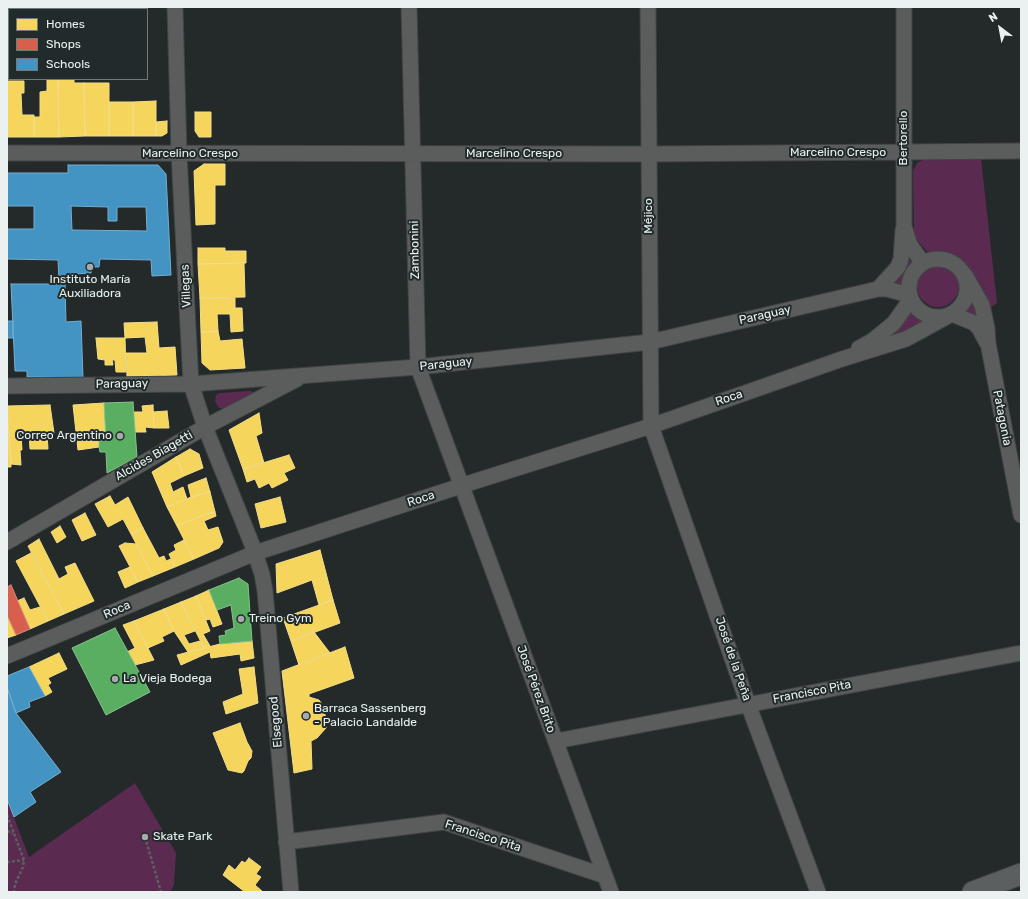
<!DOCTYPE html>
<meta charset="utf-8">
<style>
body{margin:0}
#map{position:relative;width:1028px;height:899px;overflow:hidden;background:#242929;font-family:Rubik,sans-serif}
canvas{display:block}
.frame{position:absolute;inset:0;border:8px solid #ebf1f1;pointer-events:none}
.legend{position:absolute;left:8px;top:8px;width:140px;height:72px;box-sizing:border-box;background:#222b2b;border:1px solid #727a7a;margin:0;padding:5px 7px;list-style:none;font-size:12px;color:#ebf1f1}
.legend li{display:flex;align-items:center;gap:8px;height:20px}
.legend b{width:20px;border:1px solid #727a7a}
.north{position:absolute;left:980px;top:8px;width:40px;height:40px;-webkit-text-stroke:3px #222b2b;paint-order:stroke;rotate:328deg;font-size:11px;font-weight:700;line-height:16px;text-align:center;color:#ebf1f1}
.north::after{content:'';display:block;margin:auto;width:14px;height:18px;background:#ebf1f1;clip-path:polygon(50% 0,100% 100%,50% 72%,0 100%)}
</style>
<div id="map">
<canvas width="1028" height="899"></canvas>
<div class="frame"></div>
<ul class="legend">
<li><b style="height:11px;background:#f6d55c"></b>Homes</li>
<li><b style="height:11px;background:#d6604d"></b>Shops</li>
<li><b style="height:11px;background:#4393c3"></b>Schools</li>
</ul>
<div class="north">N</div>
</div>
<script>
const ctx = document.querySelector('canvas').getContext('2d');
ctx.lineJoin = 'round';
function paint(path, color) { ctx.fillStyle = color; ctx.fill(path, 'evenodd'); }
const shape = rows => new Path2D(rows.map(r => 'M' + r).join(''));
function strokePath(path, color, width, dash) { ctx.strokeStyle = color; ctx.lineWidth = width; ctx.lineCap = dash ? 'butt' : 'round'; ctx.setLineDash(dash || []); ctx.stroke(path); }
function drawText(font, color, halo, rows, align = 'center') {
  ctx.font = font + ' Rubik,sans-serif'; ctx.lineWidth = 4; ctx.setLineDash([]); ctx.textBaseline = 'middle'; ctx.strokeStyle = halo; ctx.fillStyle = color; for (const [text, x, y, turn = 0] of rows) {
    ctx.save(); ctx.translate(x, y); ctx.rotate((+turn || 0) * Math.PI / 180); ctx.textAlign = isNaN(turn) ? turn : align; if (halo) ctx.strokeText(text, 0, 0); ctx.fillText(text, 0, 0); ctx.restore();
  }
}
const green = shape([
 [981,158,997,303,990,308,961,262,953,257,944,254,930,255,915,238,914,231,913,171,917,163,925,159],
 [905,260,917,262,912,268,907,276,903,289,888,285],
 '917 286a21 21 0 1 1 42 0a21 21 0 1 1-42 0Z',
 [970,296,982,322,961,312,966,306],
 [911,307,921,317,935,320,875,345],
 [250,391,254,393,225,408,220,408,218,407,215,401,216,395,219,393],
 [135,783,176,853,174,885,170,892,7,892,7,799,29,857]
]);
const homes = shape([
 [47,79,58,79,59,137,34,137,34,117,40,117,40,92,47,91,47,79],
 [58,79,74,79,74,83,84,83,85,136,59,137,58,79],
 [7,81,24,81,24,93,21,93,22,115,34,115,34,137,7,137,7,81],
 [84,83,109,83,109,136,85,136,84,83],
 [156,101,156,136,133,136,133,102,156,101],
 [109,102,133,102,133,136,109,136,109,102],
 [195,112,211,112,211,137,199,137,195,131,195,112],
 [167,121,167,133,162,136,156,136,156,122,167,121],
 [204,164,225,164,225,185,215,185,215,224,196,225,194,171,204,164],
 [198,248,225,248,225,251,246,251,246,263,198,264,198,248],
 [244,263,245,297,200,298,198,264,244,263],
 [200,298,235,298,235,308,242,308,243,331,231,332,230,314,217,314,218,331,201,332,200,298],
 [157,322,159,348,175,347,177,375,127,377,126,353,147,353,145,337,125,338,124,323,157,322],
 [218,331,220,341,242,339,245,368,210,370,202,363,201,332,218,331],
 [96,338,125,338,126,372,116,372,115,360,112,360,113,365,105,365,105,360,98,359,96,338],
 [104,403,106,440,99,440,99,447,78,450,73,405,104,403],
 [50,405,54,433,47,434,48,449,30,449,29,434,21,434,22,450,20,450,21,465,11,464,7,406,50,405],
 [153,405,154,428,145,427,146,432,135,432,133,412,143,412,142,406,153,405],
 [7,410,11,464,11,467,7,467,7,410],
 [167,411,169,428,154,428,153,412,167,411],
 [259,413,262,433,256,436,264,463,243,469,229,430,259,413],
 [190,449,199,454,203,468,184,476,176,457,190,449],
 [289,455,295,468,284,473,288,480,272,488,269,483,259,488,255,479,247,482,243,469,289,455],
 [176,457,184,476,170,483,173,492,183,487,187,499,167,507,152,472,176,457],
 [206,478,210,492,191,497,188,485,206,478],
 [210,492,215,512,200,516,177,526,167,507,191,497,210,492],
 [110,496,115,505,128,497,143,528,131,534,123,519,108,527,95,504,110,496],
 [280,497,286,522,261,528,255,504,280,497],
 [215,512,216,516,204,521,208,530,218,527,223,542,219,548,194,559,177,526,200,516,215,512],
 [85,513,96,535,82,541,72,520,85,513],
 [60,526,66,537,57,543,51,532,60,526],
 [143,528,159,558,164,556,166,561,171,559,175,567,153,576,131,534,143,528],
 [39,539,59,579,68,574,65,567,75,563,94,601,64,614,28,546,39,539],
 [184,540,194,559,175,567,169,554,176,550,174,545,184,540],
 [125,543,136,544,153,576,138,582,119,546,125,543],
 [320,550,333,600,319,605,312,580,277,593,276,564,320,550],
 [31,553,64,614,48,621,16,561,31,553],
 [130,567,138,582,125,588,118,572,130,567],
 [209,590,222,624,213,627,210,619,206,620,196,596,209,590],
 [196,596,210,631,203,634,210,646,204,648,181,602,196,596],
 [24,598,30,610,40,607,48,621,30,629,17,601,24,598],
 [333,600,340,623,291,641,283,618,333,600],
 [181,602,195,631,184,635,189,644,200,641,204,648,188,652,174,631,164,609,181,602],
 [164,609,174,631,162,637,164,641,148,648,134,621,164,609],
 [7,615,16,635,7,638,7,615],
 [134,621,154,660,135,665,127,652,135,648,123,625,134,621],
 [314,632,330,653,299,665,291,641,314,632],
 [252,641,254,658,241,661,240,654,211,658,210,652,181,665,177,655,220,644,252,641],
 [345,647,354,678,309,694,309,697,319,700,322,704,327,722,326,728,317,738,311,741,312,769,294,773,282,671,345,647],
 [59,653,67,669,48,678,51,683,48,685,52,692,45,696,29,667,59,653],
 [254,667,258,703,226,714,223,702,243,694,239,669,254,667],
 [240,723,247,742,252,751,251,758,248,761,244,771,242,773,228,770,213,733,240,723],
 [249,858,261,867,256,874,261,877,255,885,263,892,245,892,223,875,229,865,235,870,242,861,245,863,249,858]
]);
const shops = shape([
 [11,585,30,629,16,635,7,615,7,587,11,585]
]);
const schools = shape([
 [68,165,158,165,166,174,171,275,152,276,151,260,100,259,99,267,92,267,91,273,75,274,75,280,59,280,58,260,7,259,7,229,34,229,34,206,7,206,7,173,68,173,68,165],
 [71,206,108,207,108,221,117,221,117,207,146,207,147,231,72,230,71,206],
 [11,284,65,284,66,322,81,321,83,378,27,377,27,371,15,371,11,284],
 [7,321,13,321,13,338,7,338,7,321],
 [29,667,45,696,29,702,30,707,16,713,7,687,7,676,29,667],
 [7,687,16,713,61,772,30,792,36,802,14,817,7,799,7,687]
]);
const public = shape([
 [133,402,137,457,107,473,106,452,100,452,99,447,99,440,106,440,104,403,133,402],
 [239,578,248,584,252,641,220,644,219,636,226,635,225,631,234,628,231,605,217,610,209,590,239,578],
 [115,628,150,692,106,715,72,648,115,628]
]);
const path = shape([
 [7,815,24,860,23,867,15,884,14,892],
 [7,831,13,833],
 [145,837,161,892],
 [7,862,24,860]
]);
const street = shape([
 [175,7,179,154,191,384,205,427,253,547,262,574,265,591,291,892],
 [409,7,418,367,611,892],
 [648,7,651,426,748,704,818,892],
 [904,7,904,226,910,245,923,263],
 [7,153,649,154,1021,151],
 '909 288a29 29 0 1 1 58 0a29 29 0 1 1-58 0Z',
 [965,275,982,305,987,328,988,343,1021,515],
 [878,289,898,267,901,259,903,230],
 [952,314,974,323,979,328,987,343],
 [859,348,872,341,894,323,911,299],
 [7,386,191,384,418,367,650,342,878,289,887,289,909,295],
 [7,542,205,427,297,379],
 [7,656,255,553,476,481,651,426,842,359,906,339,948,316],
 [556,741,1021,653],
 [286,842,444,822,605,876]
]);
const secondary = shape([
 [973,892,1021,874]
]);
const markers = [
 [90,267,4,"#a5abab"],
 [120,436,4,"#a5abab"],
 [241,619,4,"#a5abab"],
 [115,679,4,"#a5abab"],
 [306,716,4,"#a5abab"],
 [145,837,4,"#a5abab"]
];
const streetNames = [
 ["Bertorello",904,138,-90],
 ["Marcelino Crespo",838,153],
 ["Marcelino Crespo",190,154],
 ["Marcelino Crespo",514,154],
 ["Méjico",649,216,-90],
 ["Zambonini",415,250,-91],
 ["Villegas",186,286,-93],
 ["Paraguay",765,315,-13],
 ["Paraguay",446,364,-6],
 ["Paraguay",122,384,-1],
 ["Roca",729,398,-19],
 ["Patagonia",1002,418,79],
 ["Alcides Biagetti",154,456,-30],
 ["Roca",421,499,-18],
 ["Roca",117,610,-23],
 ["José de la Peña",733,659,71],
 ["José Pérez Brito",536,689,70],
 ["Francisco Pita",812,692,-11],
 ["Elsegood",276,722,-95],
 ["Francisco Pita",483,836,18]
];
const poiNames = [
 ["Instituto María",90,280,"center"],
 ["Auxiliadora",90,294,"center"],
 ["Correo Argentino",112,436,"right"],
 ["Treino Gym",249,619],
 ["La Vieja Bodega",123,679],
 ["Barraca Sassenberg",314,709],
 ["- Palacio Landalde",314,723],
 ["Skate Park",153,837]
];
paint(green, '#5a2a51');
paint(homes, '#f6d55c');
strokePath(homes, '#f3dd89', 1);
paint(shops, '#d6604d');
strokePath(shops, '#dc8c7e', 1);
paint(schools, '#4393c3');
strokePath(schools, '#75afd1', 1);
paint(public, '#5aae61');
strokePath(public, '#86c28c', 1);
strokePath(street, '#414444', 17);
strokePath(secondary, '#414444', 23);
strokePath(path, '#5d6060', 2.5, [3, 2]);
strokePath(street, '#5b5d5d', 15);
strokePath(secondary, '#5c5f5f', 21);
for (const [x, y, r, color] of markers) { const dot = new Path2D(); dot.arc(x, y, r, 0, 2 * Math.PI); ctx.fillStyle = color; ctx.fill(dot); strokePath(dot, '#222b2b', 1.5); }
drawText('12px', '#ebf1f1', '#222b2b', streetNames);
drawText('12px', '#ebf1f1', '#222b2b', poiNames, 'left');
</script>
